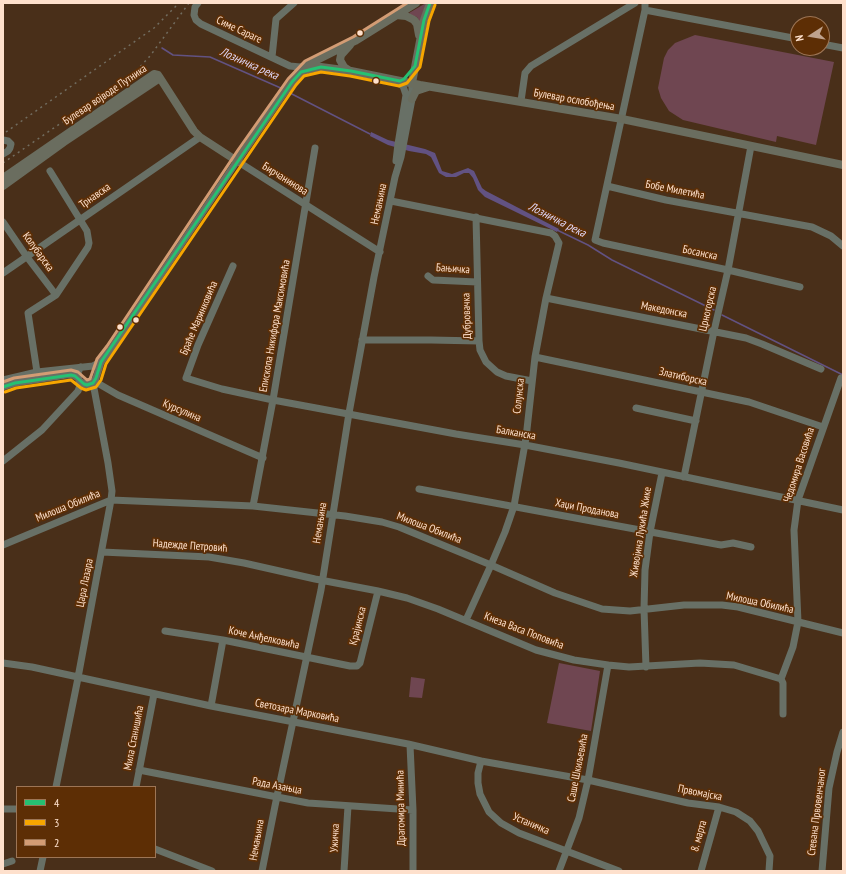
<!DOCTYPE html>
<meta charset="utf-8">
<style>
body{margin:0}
#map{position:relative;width:846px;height:874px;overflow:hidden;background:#492f19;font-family:"PT Sans Narrow",sans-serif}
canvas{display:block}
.frame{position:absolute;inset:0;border:4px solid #fee0cc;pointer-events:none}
.legend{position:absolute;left:16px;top:786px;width:140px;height:72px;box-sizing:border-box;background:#5d2e05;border:1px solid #9d7555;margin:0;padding:5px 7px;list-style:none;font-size:12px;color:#fee0cc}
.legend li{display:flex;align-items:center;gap:8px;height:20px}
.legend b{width:20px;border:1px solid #9d7555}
.north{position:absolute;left:790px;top:16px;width:40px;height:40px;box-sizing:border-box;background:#5d2e05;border:1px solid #9d7555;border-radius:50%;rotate:258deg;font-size:11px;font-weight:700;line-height:16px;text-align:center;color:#fee0cc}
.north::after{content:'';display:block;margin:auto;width:14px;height:18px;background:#bfa28d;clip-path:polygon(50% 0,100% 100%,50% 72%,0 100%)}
</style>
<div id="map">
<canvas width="846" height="874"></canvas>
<div class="frame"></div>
<ul class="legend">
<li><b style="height:5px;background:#26c172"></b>4</li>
<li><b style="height:5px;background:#f7a600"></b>3</li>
<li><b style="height:5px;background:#d39c74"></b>2</li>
</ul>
<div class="north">N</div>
</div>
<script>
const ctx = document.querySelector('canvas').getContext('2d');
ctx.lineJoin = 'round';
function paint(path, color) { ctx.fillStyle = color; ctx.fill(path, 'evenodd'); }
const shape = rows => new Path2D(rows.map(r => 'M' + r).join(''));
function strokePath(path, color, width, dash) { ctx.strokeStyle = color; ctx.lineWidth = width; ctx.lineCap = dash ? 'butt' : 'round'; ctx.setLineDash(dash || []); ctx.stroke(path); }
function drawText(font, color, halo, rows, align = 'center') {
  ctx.font = font + ' "PT Sans Narrow",sans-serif'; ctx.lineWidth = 3.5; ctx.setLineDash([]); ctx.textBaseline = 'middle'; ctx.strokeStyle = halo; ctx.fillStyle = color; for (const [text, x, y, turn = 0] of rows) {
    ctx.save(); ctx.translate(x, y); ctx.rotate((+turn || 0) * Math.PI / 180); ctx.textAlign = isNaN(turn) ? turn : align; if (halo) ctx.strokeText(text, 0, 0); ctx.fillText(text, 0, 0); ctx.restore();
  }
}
const green = shape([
 [426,3,420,23,417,17,410,15,409,13],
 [695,35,834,62,816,145,777,136,776,142,683,120,669,111,661,98,658,88,664,58,668,50,675,43],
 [559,663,600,671,591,731,547,723],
 [411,677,425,679,422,698,409,697]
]);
const water = shape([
 [371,132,388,140,425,149,435,153,442,171,452,174,468,168,474,171,482,188,486,191,559,229,557,232,485,197,478,190,473,178,469,173,464,173,456,177,446,177,439,173,431,157,426,154,409,151,388,145,370,136]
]);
const stream = shape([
 [162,48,173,55,210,57,283,89],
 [288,92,370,134],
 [557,230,588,245,612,260,714,310],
 [722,315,843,375]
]);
const minor = shape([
 [198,3,195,7,194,15,196,20,201,24,290,66,300,67,308,65],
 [645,3,645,10,595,240,603,243,728,270,800,287],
 [645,10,798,39],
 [822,44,843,48],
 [272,57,276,19,294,3],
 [394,80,403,86,406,95,398,144,396,161],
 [521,101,525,73,531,66,635,3],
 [3,140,8,141,11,144,10,148,8,151,3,154],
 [607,186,666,200,812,227,831,236,843,246],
 [391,201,551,233,555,236,559,243,546,298,535,357,526,438,514,506,505,532,491,565,466,620],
 [476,217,479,341,480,350,486,362,497,372,506,376,532,381],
 [3,222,27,257,56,295],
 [233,266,198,345,186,378,222,389,273,400,456,434,525,445,619,463,843,510],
 [3,273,200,137],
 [428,276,433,280,477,282],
 [546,298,746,338,762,344,821,369],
 [362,340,431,340,479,341],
 [535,357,749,402,823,427],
 [81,367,78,372,79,381,87,385,93,383,96,378,101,362,111,349,237,161,380,252],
 [37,372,28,313,56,295,88,247,89,243,87,231,50,171],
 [3,380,37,372,93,366,101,362],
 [94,381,118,395,263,458],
 [3,387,15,383,66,375,73,375,78,378],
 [636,408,696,421],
 [3,461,42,430,78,391,81,383],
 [684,477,714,331,728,270,751,146],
 [419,489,721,545,733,543,751,547],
 [253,506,273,400,315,148],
 [3,545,111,500,253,506,345,516,382,522,399,527,491,565,555,593,602,609,630,611,684,605,722,605,738,607,843,633],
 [102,552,209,557,244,563,315,579,378,591,407,598,438,609,536,650,574,660,608,665,629,667,700,663,734,665,781,679,783,683,783,714],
 [165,631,223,640,350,666,357,666,360,663,378,591],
 [3,663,32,667,211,706,408,744,481,761,588,780,688,803,719,807,736,812,750,821,758,831,770,856,769,871],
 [646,667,644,609,645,570,650,532,662,473],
 [781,679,793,647,798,622,794,530,798,500,841,378],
 [211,706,223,640],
 [410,745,413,810,413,871],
 [481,761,478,773,478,783,480,794,489,812,501,823,519,833,619,871],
 [139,770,308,803,413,810],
 [56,787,77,683,111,500,112,491,108,463,93,383],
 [136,787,154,694],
 [3,809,17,809],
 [155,849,212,871],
 [3,864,12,861],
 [40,871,43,857],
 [262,871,275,806,321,590,349,413,374,277,395,177,401,157,412,99,412,83],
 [344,871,348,806],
 [559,871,579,818,588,780,608,665],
 [701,871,719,807],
 [822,871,829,788,837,752,843,732]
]);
const major = shape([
 [396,15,406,16,414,20,417,24,419,35],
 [350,45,341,55,340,60,344,67,350,71],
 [301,72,310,69,321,67,351,71,420,85,622,119,843,165],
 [412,83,424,20,430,3],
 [412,99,416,91,428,87],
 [3,178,154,74,158,75,160,78,194,131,200,137,237,161,283,94,304,68,317,60,355,41,416,3],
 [3,186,64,142,160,78]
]);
const rail = shape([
 [6,132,154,28,179,3],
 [3,163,122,81,138,69,150,56,189,3]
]);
const bus1 = shape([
 [3,387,15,383,71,375,75,376,84,384,87,385,93,383,96,378,101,362,292,82,301,72,321,67,351,71,400,81,404,79,415,66,424,20,430,3]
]);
const bus2 = shape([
 [5,392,16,388,71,380,81,388,86,390,96,387,101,380,106,364,296,85,304,76,321,72,350,76,399,86,407,83,420,67,429,21,435,5]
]);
const bus3 = shape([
 [3,382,14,378,71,370,78,372,87,380,90,379,97,359,107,346,238,150,288,79,305,61,353,37,407,3]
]);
const markers = [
 [360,33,3.5,"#fee0cc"],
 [376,81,3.5,"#fee0cc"],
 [136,320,3.5,"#fee0cc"],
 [120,327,3.5,"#fee0cc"]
];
const streetNames = [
 ["Симе Сараге",239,30,25],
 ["Булевар војводе Путника",105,95,-34],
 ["Булевар ослобођења",574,100,10],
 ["Бирчанинова",285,179,32],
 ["Бобе Милетића",675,190,11],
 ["Трнавска",95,196,-35],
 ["Немањина",379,204,-78],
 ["Колубарска",38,252,54],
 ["Босанска",700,253,12],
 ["Бањичка",453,269,4],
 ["Црногорска",708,309,-77],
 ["Македонска",664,310,11],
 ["Дубровачка",467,316,-92],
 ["Браће Маринковића",199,318,-67],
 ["Епископа Никифора Максимовића",275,326,-80],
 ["Златиборска",683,377,13],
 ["Солунска",519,396,-84],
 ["Курсулина",182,411,23],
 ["Балканска",516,433,10],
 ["Чедомира Васовића",799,465,-72],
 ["Милоша Обилића",68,506,-22],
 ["Хаџи Проданова",587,509,11],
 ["Немањина",320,523,-81],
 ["Милоша Обилића",429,528,21],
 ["Живојина Лукића Жике",641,532,-81],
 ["Надежде Петровић",190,546,4],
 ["Цара Лазара",85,583,-79],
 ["Милоша Обилића",760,603,12],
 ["Крајинска",358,626,-76],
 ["Кнеза Васа Поповића",524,631,21],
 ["Коче Анђелковића",264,638,12],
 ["Светозара Марковића",297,711,11],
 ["Мила Станишића",134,738,-79],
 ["Саше Шкиљевића",578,768,-79],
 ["Рада Азањца",277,786,11],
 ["Првомајска",700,793,11],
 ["Драгомира Минића",401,808,-91],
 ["Стевана Првовенчаног",817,812,-83],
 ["Устаничка",531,824,23],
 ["8. марта",699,836,-74],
 ["Ужичка",335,838,-87],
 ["Немањина",257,840,-80]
];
const waterNames = [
 ["Лозничка река",249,64,24],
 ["Лозничка река",557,220,27]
];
paint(green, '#6f4651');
paint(water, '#625282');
strokePath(stream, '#625282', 1.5);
strokePath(minor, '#687066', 7);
strokePath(major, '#6a6d5f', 8);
strokePath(rail, '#726d60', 1.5, [2, 4]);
strokePath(bus1, '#26c172', 3);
strokePath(bus2, '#f7a600', 3);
strokePath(bus3, '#d39c74', 3);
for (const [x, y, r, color] of markers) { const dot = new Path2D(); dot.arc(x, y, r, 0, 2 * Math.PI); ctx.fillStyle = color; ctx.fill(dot); strokePath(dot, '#5d2e05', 1.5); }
drawText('11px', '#fee0cc', '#5d2e05', streetNames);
drawText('italic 12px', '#dfd7f9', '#5d2e05', waterNames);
</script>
